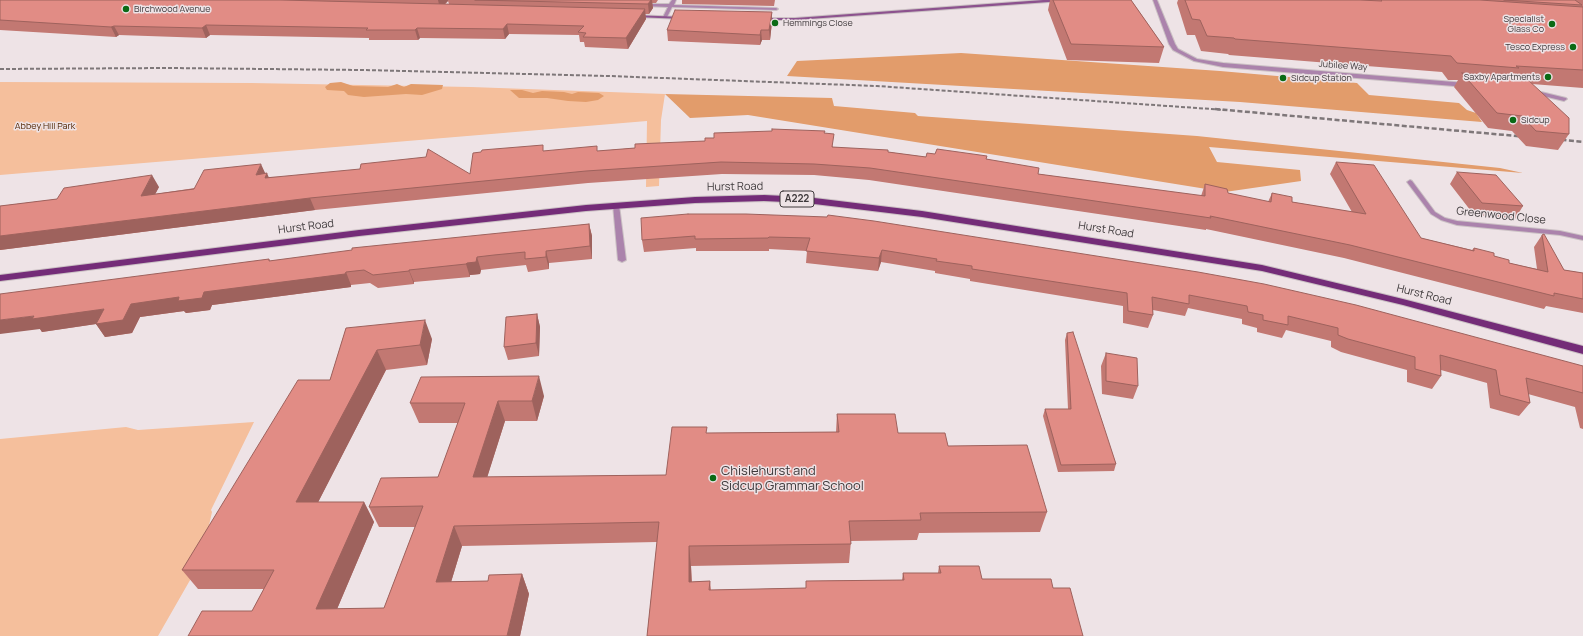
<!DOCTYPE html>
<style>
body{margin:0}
canvas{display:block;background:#eee3e6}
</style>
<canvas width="1583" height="636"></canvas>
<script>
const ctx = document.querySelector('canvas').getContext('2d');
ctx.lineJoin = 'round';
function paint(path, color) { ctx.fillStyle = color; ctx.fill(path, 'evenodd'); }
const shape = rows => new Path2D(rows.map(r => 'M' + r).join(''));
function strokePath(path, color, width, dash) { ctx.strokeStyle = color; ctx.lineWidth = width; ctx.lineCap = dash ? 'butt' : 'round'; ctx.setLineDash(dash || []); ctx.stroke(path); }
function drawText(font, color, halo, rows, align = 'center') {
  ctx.font = font + ' Manrope,sans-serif'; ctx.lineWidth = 3; ctx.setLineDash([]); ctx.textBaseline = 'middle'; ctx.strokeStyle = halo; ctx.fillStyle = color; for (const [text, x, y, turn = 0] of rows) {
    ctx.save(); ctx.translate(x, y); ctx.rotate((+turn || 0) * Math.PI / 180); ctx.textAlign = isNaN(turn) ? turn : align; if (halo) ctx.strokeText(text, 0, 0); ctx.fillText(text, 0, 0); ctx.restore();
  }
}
const green = shape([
 [0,82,251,83,471,87,665,94,661,120,659,186,646,187,647,121,0,175],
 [254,422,211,510,212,512,201,561,158,636,0,636,0,439,126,427,138,430]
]);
const forest = shape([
 [961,53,1220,71,1357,83,1369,95,1459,103,1467,110,1476,113,1482,122,1240,102,787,76,797,61],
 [341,82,353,86,388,87,397,84,404,87,411,84,443,85,442,89,422,95,406,94,364,97,348,95,344,91,327,90,325,87,330,83],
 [510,90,522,90,533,93,542,91,564,92,572,94,578,92,599,93,604,96,598,100,586,102,568,101,547,98,519,98],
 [665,94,832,98,834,106,915,113,918,116,1197,136,1500,168,1523,173,1209,147,1217,162,1300,170,1301,181,1225,192,748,115,690,118]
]);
const street = shape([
 [672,0,676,0,674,5,776,8,778,9,776,10,672,7,667,17,665,18,663,17,668,7,642,6,640,5,642,4,669,4,672,0],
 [1153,0,1157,0,1175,44,1178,49,1197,59,1223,63,1466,83,1469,85,1466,87,1223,67,1194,61,1173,50,1169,44,1153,0],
 [1533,90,1566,98,1567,99,1564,101,1531,93,1530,92,1533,90],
 [1410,180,1412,181,1435,212,1445,218,1457,221,1560,231,1583,236,1583,240,1560,235,1457,225,1441,220,1431,214,1407,182,1410,180],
 [616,203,619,205,626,260,622,262,618,260,613,205,616,203]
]);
const secondary = shape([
 [1043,0,1065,0,1063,1,795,20,761,20,759,19,761,18,795,18,1043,0],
 [633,15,683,17,685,18,683,19,635,17,633,17,633,15]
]);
const primary = shape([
 [764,195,806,197,922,211,1262,265,1403,299,1583,346,1583,354,1403,305,1262,271,922,217,806,203,764,201,695,203,586,211,359,236,0,281,0,275,359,230,586,205,695,197,764,195]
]);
const railFar1 = shape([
 [0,69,168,68,363,70,609,76,877,86,1226,110]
]);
const rail = shape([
 [1215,109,1528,137],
 [1554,139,1583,142]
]);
const wall = shape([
 [0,0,658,0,656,3,652,3,653,8,649,14,645,14,646,19,628,49,585,47,584,42,580,42,579,35,509,34,505,39,420,38,418,40,369,40,369,38,210,35,206,38,119,35,116,37,0,30],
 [448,1,449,4,445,4],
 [682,0,775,0,774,6,682,4],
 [1050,0,1131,0,1164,47,1159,63,1067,60,1048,10],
 [1178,0,1583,0,1583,88,1532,84,1569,134,1558,150,1526,146,1512,131,1488,128,1454,87,1458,80,1448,80,1442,72,1229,55,1228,54,1201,51,1195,35,1187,35,1177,3],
 [772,12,772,22,770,40,762,40,760,45,668,41,667,30],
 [824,133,833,147,888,152,926,157,986,159,1038,174,1201,196,1205,184,1228,193,1268,202,1272,193,1292,202,1352,212,1330,174,1336,162,1421,238,1472,250,1474,248,1509,263,1537,269,1534,247,1542,235,1564,270,1583,273,1583,313,1546,306,1544,309,1344,258,1206,229,1206,230,869,180,814,175,722,174,588,183,315,210,0,250,0,206,159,187,155,194,268,177,470,174,544,151,598,151,635,148,705,141],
 [1457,172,1523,206,1515,219,1474,215,1450,184],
 [746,214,1583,366,1583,429,1580,428,1575,407,1528,394,1530,403,1519,416,1490,408,1487,383,1441,370,1441,376,1432,389,1407,382,1407,370,1341,352,1331,347,1331,341,1286,330,1282,338,1257,332,1257,328,1242,324,1242,319,1188,308,1185,316,1153,310,1153,315,1148,328,1123,323,1123,306,970,281,970,279,935,273,935,271,881,262,878,271,806,263,807,251,769,249,769,251,696,251,696,248,644,252,642,240],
 [589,224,592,236,592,259,549,263,549,269,528,272,526,265,498,268,481,270,480,274,470,275,470,277,414,282,414,284,378,288,370,283,351,285,351,287,212,305,210,310,186,313,184,311,140,317,132,333,105,337,96,324,42,332,40,329,269,259,270,261],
 [537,314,540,327,539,356,508,360,504,347],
 [346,328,432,339,427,365,386,370,318,502,364,502,374,522,337,609,384,608,415,527,379,527,369,507,438,477,458,423,419,423,410,403,544,396,537,421,505,421,487,477,666,475,708,433,836,432,837,414,898,433,948,446,1047,512,1040,532,919,533,917,540,851,541,849,563,691,566,692,582,710,581,711,590,806,588,806,581,902,580,903,573,938,573,939,566,979,566,647,636,657,542,462,546,451,582,488,581,522,574,529,594,520,636,252,611,264,589,198,589,182,570,330,380],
 [1067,333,1116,464,1114,471,1058,472,1043,416,1045,409,1068,409,1065,340],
 [1106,353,1138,386,1133,399,1102,394,1101,366]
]);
const shadedWall = shape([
 [438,0,448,0,448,1,440,9],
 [651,0,652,0,653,8,649,14,648,4],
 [645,9,646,19,628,49,626,38],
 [772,12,772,22,770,40,769,30],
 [507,24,509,34,505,39,503,29],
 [206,25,210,35,206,38,202,28],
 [114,26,119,35,116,37,111,27],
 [417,28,420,38,418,40,415,30],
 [761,30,762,40,760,45,760,35],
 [261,164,266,175,267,173,272,185,256,175],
 [152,175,159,187,148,208,141,196],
 [310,198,315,210,0,250,0,236],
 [589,224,592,236,592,259,590,246],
 [882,250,881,262,878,271,879,258],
 [546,251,549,263,549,269,546,257],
 [477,257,481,270,480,274,470,275,470,277,466,264,467,263],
 [409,270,414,282,414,284,409,271],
 [346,272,351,285,351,287,212,305,210,310,186,313,184,311,140,317,132,333,105,337,96,324,42,332,40,329,0,334,0,320,34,316,104,309,131,304,204,292],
 [537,314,540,327,539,356,536,343],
 [425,320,432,339,427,365,420,345],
 [377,350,386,370,308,522,296,502],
 [539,376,544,396,537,421,532,401],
 [498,401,505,421,481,497,473,477],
 [364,502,374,522,329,628,316,609],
 [454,526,462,546,445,602,436,582],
 [689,546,691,566,692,601,689,582],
 [522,574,529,594,520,636,507,636]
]);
const building = shape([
 [0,0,281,0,645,9,626,38,583,37,586,33,578,32,584,26,507,24,503,29,417,28,415,30,366,30,368,28,206,25,202,28,114,26,111,27,0,20,0,0],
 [475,0,651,0,648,4,475,0],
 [1053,0,1131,0,1164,47,1071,44,1053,0],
 [1185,0,1360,0,1382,1,1381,0,1480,0,1583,7,1583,70,1516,66,1519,68,1457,63,1451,56,1235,39,1234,38,1207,36,1200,20,1192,19,1185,0],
 [1504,0,1575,0,1582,5,1504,0],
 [675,10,772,12,769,30,761,30,760,35,667,30,675,10],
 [1462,73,1527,79,1569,118,1569,134,1536,131,1522,116,1497,113,1462,73],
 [772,129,825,131,824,133,834,134,832,147,888,150,888,152,926,157,927,153,935,154,937,149,987,156,986,159,1039,168,1038,174,1205,196,1205,184,1227,189,1228,193,1271,202,1272,193,1292,197,1292,202,1366,214,1336,162,1374,165,1421,238,1474,251,1474,248,1494,253,1494,256,1509,260,1509,263,1548,272,1542,235,1544,234,1564,270,1583,273,1583,299,1554,293,1554,296,1350,245,1210,216,1211,218,870,168,814,164,721,162,586,171,310,198,0,236,0,206,57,199,64,188,152,175,141,196,194,189,204,170,261,164,256,175,267,173,265,178,360,169,361,164,426,157,428,149,470,174,473,153,481,152,482,150,543,145,543,151,597,146,597,151,635,148,635,144,705,141,705,138,714,138,714,133,772,131,772,129],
 [1457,172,1496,175,1523,206,1482,203,1457,172],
 [688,214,746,214,827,217,828,215,874,221,1198,272,1264,284,1356,305,1583,366,1583,393,1526,378,1530,403,1500,395,1496,370,1440,355,1441,376,1415,369,1415,357,1348,339,1338,335,1338,328,1288,316,1288,325,1263,320,1263,315,1248,312,1247,306,1189,295,1189,304,1152,297,1153,315,1128,311,1127,293,972,269,972,266,936,261,937,259,882,250,879,258,806,251,810,238,769,237,768,238,695,239,695,236,642,240,641,218,688,214],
 [589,224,590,246,546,251,546,257,525,259,525,252,494,255,477,257,476,262,467,263,466,264,409,270,409,271,373,275,364,270,346,272,345,274,204,292,202,298,178,301,179,297,131,304,123,320,96,324,104,309,32,319,34,316,0,320,0,294,269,259,269,261,352,250,352,248,589,224],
 [537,314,536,343,504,347,506,317,537,314],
 [425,320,420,345,377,350,296,502,364,502,316,609,384,608,423,506,369,507,381,478,438,477,465,403,410,403,421,377,539,376,532,401,498,401,473,477,666,475,672,427,707,427,706,433,839,432,837,414,895,414,898,433,945,433,948,446,1027,445,1047,512,920,513,921,520,849,521,851,544,689,546,689,582,710,581,709,590,806,588,806,581,904,580,903,573,941,573,939,566,979,566,982,579,1051,579,1053,588,1070,588,1083,636,647,636,659,522,454,526,436,582,488,581,489,575,522,574,507,636,188,636,202,611,252,611,274,570,182,570,298,380,330,380,346,328,425,320],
 [1073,332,1116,464,1061,465,1045,409,1071,409,1067,333,1073,332],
 [1106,353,1137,358,1138,386,1106,381,1106,353]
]);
const markers = [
 [126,9,4,"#0a6a15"],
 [775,23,4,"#0a6a15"],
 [1552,24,4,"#0a6a15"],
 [1573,47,4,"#0a6a15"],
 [1548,77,4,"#0a6a15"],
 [1283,78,4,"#0a6a15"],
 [1513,120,4,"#0a6a15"],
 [713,478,4,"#0a6a15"]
];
const farPoinames = [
 ["Birchwood Avenue",134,9],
 ["Specialist",1544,19,"right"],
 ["Glass Co",1544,29,"right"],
 ["Hemmings Close",783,23],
 ["Tesco Express",1565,47,"right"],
 ["Saxby Apartments",1540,77,"right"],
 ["Sidcup Station",1291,78],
 ["Sidcup",1521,120]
];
const farStreetnames = [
 ["Jubilee Way",1343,66,4]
];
const farParknames = [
 ["Abbey Hill Park",45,126]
];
const shields = [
 [797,199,34]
];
const shieldNames = [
 ["A222",797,199]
];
const streetNames = [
 ["Hurst Road",735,187,-1],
 ["Greenwood Close",1501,216,6],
 ["Hurst Road",306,227,-7],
 ["Hurst Road",1106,230,9],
 ["Hurst Road",1424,295,14]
];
const nearPoinames = [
 ["Chislehurst and",721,471],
 ["Sidcup Grammar School",721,486]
];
paint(green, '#f5bf9c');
paint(forest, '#e29c6b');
strokePath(street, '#cbc1c4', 2);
strokePath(secondary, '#cbc1c4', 2);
strokePath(primary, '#cbc1c4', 2);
paint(street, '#ab83ac');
paint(secondary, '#8c528e');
paint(primary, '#742c78');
strokePath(railFar1, '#7e7779', 2, [4, 2]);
strokePath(rail, '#7e7779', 2.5, [5, 2.5]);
paint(wall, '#c27872');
paint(shadedWall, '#9e625d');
paint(building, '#e18c85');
strokePath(building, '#9e625d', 1);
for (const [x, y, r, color] of markers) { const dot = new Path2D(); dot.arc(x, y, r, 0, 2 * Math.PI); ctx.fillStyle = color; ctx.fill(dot); strokePath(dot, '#eee3e6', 1.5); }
drawText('9px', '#3e393b', '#eee3e6', farPoinames, 'left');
drawText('9px', '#3e393b', '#eee3e6', farStreetnames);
drawText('9px', '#512400', '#eee3e6', farParknames);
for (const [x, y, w] of shields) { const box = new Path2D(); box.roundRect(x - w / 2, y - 8, w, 16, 3); ctx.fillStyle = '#eee3e6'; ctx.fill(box); strokePath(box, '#3e393b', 1); }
drawText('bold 10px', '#3e393b', null, shieldNames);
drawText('11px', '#3e393b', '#eee3e6', streetNames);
drawText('13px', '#3e393b', '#eee3e6', nearPoinames, 'left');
</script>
